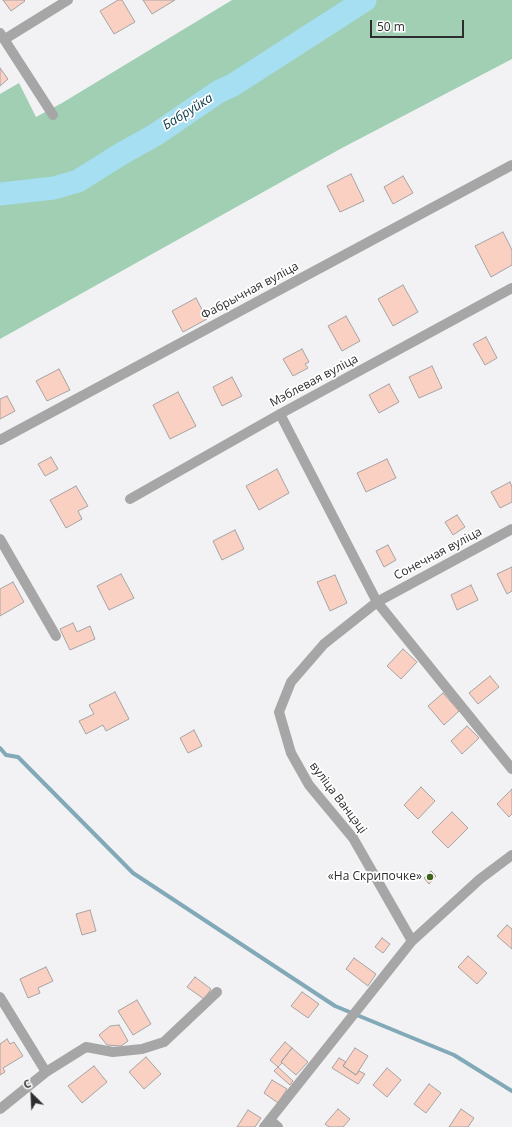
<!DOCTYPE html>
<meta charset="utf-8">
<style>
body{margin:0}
#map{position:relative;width:512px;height:1127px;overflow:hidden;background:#f2f2f4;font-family:"Open Sans",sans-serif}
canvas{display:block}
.north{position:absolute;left:12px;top:1075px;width:40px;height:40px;-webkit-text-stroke:3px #fff;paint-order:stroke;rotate:336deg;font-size:11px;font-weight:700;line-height:16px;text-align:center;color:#2d2d2e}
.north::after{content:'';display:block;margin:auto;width:14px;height:18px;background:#2d2d2e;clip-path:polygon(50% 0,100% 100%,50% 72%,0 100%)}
.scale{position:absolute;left:370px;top:20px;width:94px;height:18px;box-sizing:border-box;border:2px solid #2d2d2e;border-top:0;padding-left:5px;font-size:12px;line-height:14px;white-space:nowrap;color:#2d2d2e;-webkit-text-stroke:3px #fff;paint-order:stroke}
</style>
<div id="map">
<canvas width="512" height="1127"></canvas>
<div class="north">С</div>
<div class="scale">50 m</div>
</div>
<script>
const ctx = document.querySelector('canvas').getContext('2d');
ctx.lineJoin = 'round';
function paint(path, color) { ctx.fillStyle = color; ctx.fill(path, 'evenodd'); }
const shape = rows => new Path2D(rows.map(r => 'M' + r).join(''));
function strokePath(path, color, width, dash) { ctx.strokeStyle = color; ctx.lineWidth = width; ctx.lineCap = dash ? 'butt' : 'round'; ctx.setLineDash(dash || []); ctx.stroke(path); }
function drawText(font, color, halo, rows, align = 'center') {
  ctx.font = font + ' "Open Sans",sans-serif'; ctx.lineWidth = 3.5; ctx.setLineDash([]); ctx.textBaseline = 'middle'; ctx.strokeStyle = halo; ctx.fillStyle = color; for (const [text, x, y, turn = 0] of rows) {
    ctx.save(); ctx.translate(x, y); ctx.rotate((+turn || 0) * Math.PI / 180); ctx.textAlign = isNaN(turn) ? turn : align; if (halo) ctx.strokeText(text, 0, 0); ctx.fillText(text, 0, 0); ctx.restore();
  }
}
const green = shape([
 [232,0,512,0,512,59,342,148,0,339,0,94,19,83,36,117,62,103]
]);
const stream = shape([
 [0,748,6,755,18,757,133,873,335,1006,454,1055,512,1091]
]);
const river = shape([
 [0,194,54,188,78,181,121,154,155,135,218,92,233,85,365,0]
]);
const building = shape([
 [3,0,24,0,25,1,11,11,3,0],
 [118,0,122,0,135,22,114,34,100,11,118,0],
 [143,0,175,0,152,14,143,0],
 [0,68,8,79,0,86,0,68],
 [351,174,364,201,340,212,327,186,351,174],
 [403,176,413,193,393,204,384,187,403,176],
 [503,232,512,250,512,265,491,277,475,246,503,232],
 [403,285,418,312,393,326,378,299,403,285],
 [196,298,207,319,183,332,172,311,196,298],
 [346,316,360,341,342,351,328,326,346,316],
 [486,337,497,358,485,365,473,344,486,337],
 [302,349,309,362,305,364,308,368,293,376,283,359,302,349],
 [432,366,442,388,419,398,409,377,432,366],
 [59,369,70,390,47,401,36,381,59,369],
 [232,377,242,396,222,406,213,387,232,377],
 [389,384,399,402,379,413,369,395,389,384],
 [178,392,196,426,170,439,153,405,178,392],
 [7,396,15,411,0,419,0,399,7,396],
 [51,457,58,469,45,476,38,464,51,457],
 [387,459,396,478,366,492,357,473,387,459],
 [277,469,289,493,259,510,246,486,277,469],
 [510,482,512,487,512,502,500,508,491,492,510,482],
 [76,486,88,506,78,511,82,519,66,528,50,500,76,486],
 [457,515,465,527,453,535,445,522,457,515],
 [235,530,244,549,222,560,213,541,235,530],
 [388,545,396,560,384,567,376,551,388,545],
 [512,567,512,591,507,594,497,574,512,567],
 [121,574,134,598,109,610,97,586,121,574],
 [335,575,347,603,330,611,317,582,335,575],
 [13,582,24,602,0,616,0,589,13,582],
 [471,585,478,600,457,610,451,595,471,585],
 [73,623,77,632,90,626,95,639,70,650,60,629,73,623],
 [403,649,417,662,401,679,387,666,403,649],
 [490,676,499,687,478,704,469,693,490,676],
 [115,692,129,719,106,731,103,725,86,734,79,721,94,714,89,705,115,692],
 [443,693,459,711,444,725,428,706,443,693],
 [467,726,479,738,462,754,451,741,467,726],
 [194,730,202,746,188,753,180,738,194,730],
 [421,787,435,801,418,819,404,805,421,787],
 [512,789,512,814,509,817,497,804,512,789],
 [452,812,468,828,448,848,432,832,452,812],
 [431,871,436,876,429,884,424,878,431,871],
 [90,910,96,931,82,935,76,914,90,910],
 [507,925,512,929,512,949,497,936,507,925],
 [382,938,390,944,383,953,375,947,382,938],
 [468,956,487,973,477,984,458,967,468,956],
 [354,958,376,974,368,986,346,969,354,958],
 [46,967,53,981,38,988,40,993,28,998,20,979,46,967],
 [195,977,211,989,204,999,187,987,195,977],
 [302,992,319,1004,308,1018,291,1006,302,992],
 [137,1000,151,1024,133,1035,118,1011,137,1000],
 [119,1025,128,1041,121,1046,107,1045,99,1035,110,1026,119,1025],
 [7,1039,10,1044,14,1042,23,1056,3,1068,5,1072,0,1075,0,1044,7,1039],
 [285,1042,292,1048,281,1062,282,1063,278,1067,270,1060,285,1042],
 [292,1048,308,1062,296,1075,281,1062,292,1048],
 [355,1048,368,1056,356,1075,343,1066,355,1048],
 [146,1057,161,1074,144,1089,129,1072,146,1057],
 [339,1058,346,1062,343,1066,356,1075,359,1071,365,1074,358,1084,332,1068,339,1058],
 [94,1066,107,1082,82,1103,68,1086,94,1066],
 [278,1067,293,1081,290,1085,274,1071,278,1067],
 [387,1068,401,1080,387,1097,373,1085,387,1068],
 [272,1080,287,1089,278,1103,264,1093,272,1080],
 [429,1084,441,1093,426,1113,414,1104,429,1084],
 [338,1109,350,1119,343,1127,329,1127,325,1124,338,1109],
 [461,1109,474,1118,468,1127,449,1127,461,1109],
 [248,1110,261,1118,255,1127,237,1127,248,1110]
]);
const minor = shape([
 [0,33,53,115],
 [5,39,68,0],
 [280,414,377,602,512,769],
 [0,440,512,165],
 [130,499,280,414,512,288],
 [0,539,56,636],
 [412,941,353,838,309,785,291,753,279,712,291,682,324,644,377,602,512,529],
 [0,997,46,1072,86,1047,113,1052,142,1049,164,1042,217,992],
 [0,1109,46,1072],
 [270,1120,278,1127],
 [264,1127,412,941,480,879,512,855]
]);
const markers = [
 [430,877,4,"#3d631d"]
];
const streetNames = [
 ["Фабрычная вуліца",250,291,-28],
 ["Мэблевая вуліца",314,381,-28],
 ["Сонечная вуліца",438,554,-28],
 ["вуліца Ванцэці",338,798,53]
];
const poiNames = [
 ["«На Скрипочке»",422,877]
];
const waterNames = [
 ["Бабруйка",188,112,-32]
];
paint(green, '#a0cfb4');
strokePath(stream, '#82a9b7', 4);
strokePath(river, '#a6def2', 23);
paint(building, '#fad0c3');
strokePath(building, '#a5a3a3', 1);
strokePath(minor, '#a7a6a6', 10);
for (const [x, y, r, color] of markers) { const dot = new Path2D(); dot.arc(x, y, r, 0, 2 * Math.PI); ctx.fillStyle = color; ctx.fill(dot); strokePath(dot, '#fff', 1.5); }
drawText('12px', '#2d2d2e', '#fff', streetNames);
drawText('12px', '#2d2d2e', '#fff', poiNames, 'right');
drawText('italic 13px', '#0b3d4b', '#fff', waterNames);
</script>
